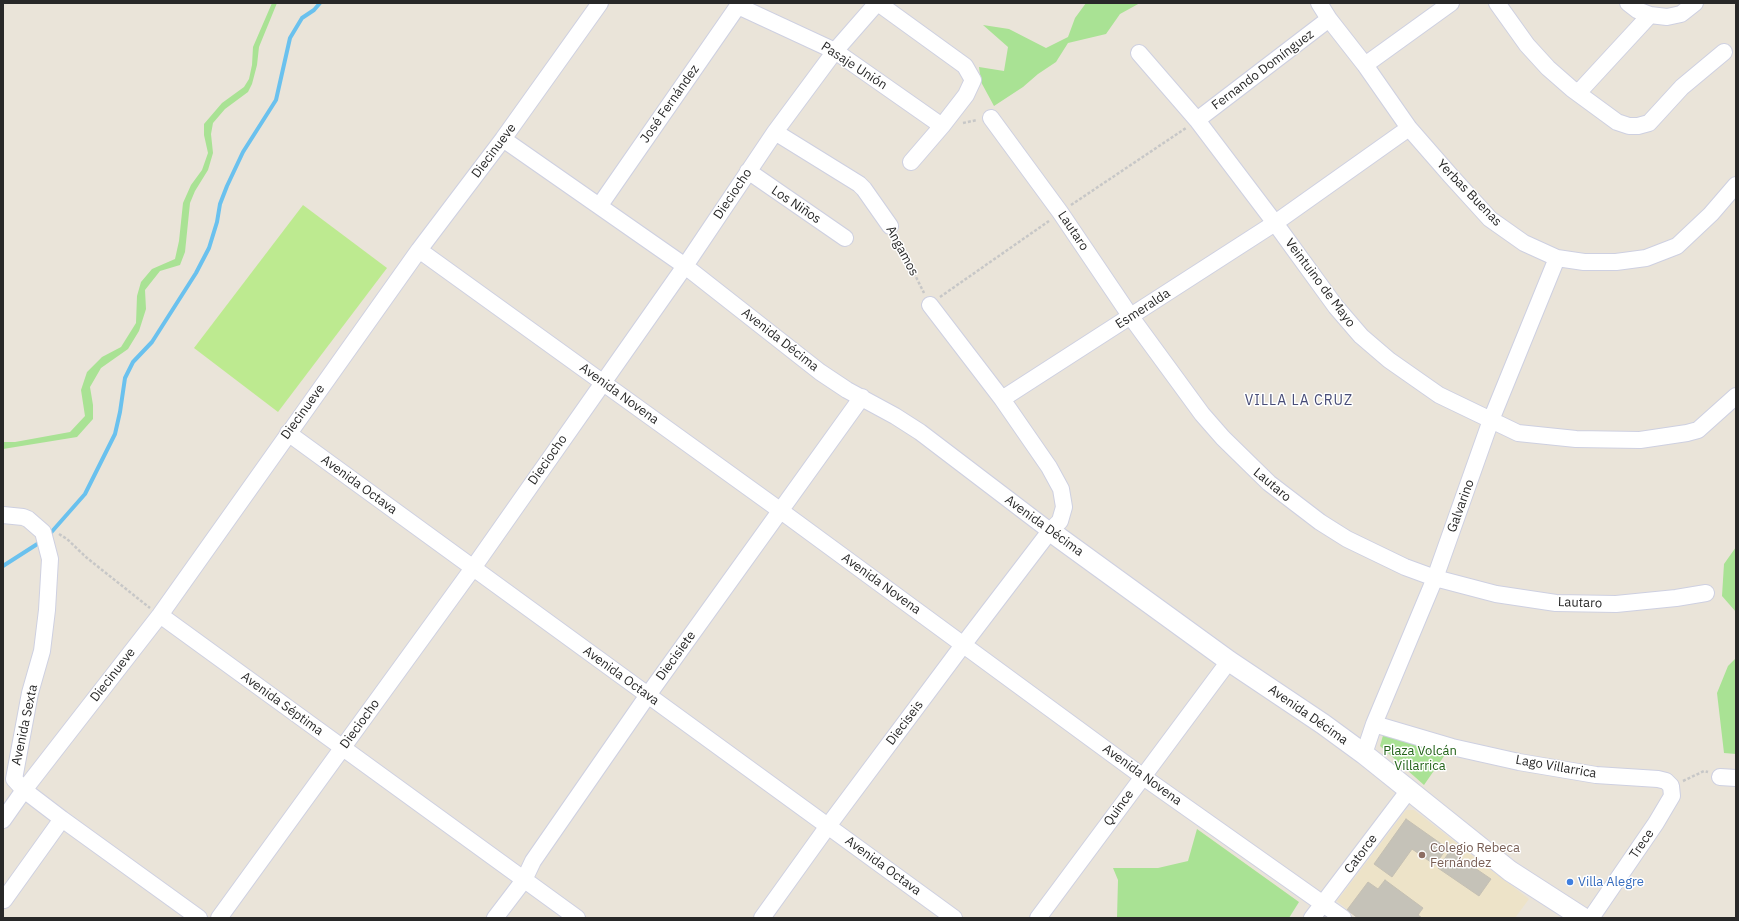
<!DOCTYPE html>
<meta charset="utf-8">
<style>
body{margin:0}
#map{position:relative;width:1739px;height:921px;overflow:hidden;background:#eae4d9;font-family:"IBM Plex Sans",sans-serif}
canvas{display:block}
.frame{position:absolute;inset:0;border:4px solid #282828;pointer-events:none}
</style>
<div id="map">
<canvas width="1739" height="921"></canvas>
<div class="frame"></div>
</div>
<script>
const ctx = document.querySelector('canvas').getContext('2d');
ctx.lineJoin = 'round';
function paint(path, color) { ctx.fillStyle = color; ctx.fill(path, 'evenodd'); }
const shape = rows => new Path2D(rows.map(r => 'M' + r).join(''));
function strokePath(path, color, width, dash) { ctx.strokeStyle = color; ctx.lineWidth = width; ctx.lineCap = dash ? 'butt' : 'round'; ctx.setLineDash(dash || []); ctx.stroke(path); }
function drawText(font, color, halo, rows, align = 'center') {
  ctx.font = font + ' "IBM Plex Sans",sans-serif'; ctx.lineWidth = 3; ctx.setLineDash([]); ctx.textBaseline = 'middle'; ctx.strokeStyle = halo; ctx.fillStyle = color; for (const [text, x, y, turn = 0] of rows) {
    ctx.save(); ctx.translate(x, y); ctx.rotate((+turn || 0) * Math.PI / 180); ctx.textAlign = isNaN(turn) ? turn : align; if (halo) ctx.strokeText(text, 0, 0); ctx.fillText(text, 0, 0); ctx.restore();
  }
}
const education = shape([
 [1406,810,1414,810,1529,899,1515,918,1358,918,1337,901]
]);
const green = shape([
 [272,3,277,3,259,47,257,65,252,84,248,92,225,109,213,123,211,134,213,153,208,170,195,191,190,203,185,252,180,265,160,271,145,290,146,309,139,331,128,349,101,368,90,387,93,405,93,419,77,437,3,449,3,442,15,442,70,432,85,416,81,390,87,372,102,357,121,347,136,323,137,296,141,282,152,269,175,259,179,241,183,203,191,185,202,170,208,153,204,135,204,124,222,103,244,87,249,79,252,65,253,47],
 [1086,3,1140,3,1120,14,1106,34,1068,43,1056,62,1038,74,1023,87,994,106,981,82,979,67,1004,71,1008,47,983,25,1009,29,1046,48,1068,37,1075,18],
 [1736,547,1736,612,1722,596,1724,564],
 [1736,658,1736,754,1724,753,1717,693,1728,666],
 [1384,732,1449,749,1424,785,1380,746],
 [1197,829,1299,902,1289,918,1117,918,1118,880,1113,868,1158,868,1188,861]
]);
const pitch = shape([
 [303,205,387,268,278,412,194,348]
]);
const stream = shape([
 [48,536,85,494,115,434,120,412,125,378,133,362,152,342,196,273,209,248,217,222,220,204,227,186,243,152,276,100,290,38,302,18,314,10,320,3],
 [3,566,42,541]
]);
const building = shape([
 [1406,819,1447,848,1435,865,1412,849,1392,877,1374,864,1406,819],
 [1450,851,1491,879,1479,896,1438,868,1450,851],
 [1385,880,1423,908,1418,915,1422,918,1358,918,1347,910,1368,882,1378,889,1385,880]
]);
const path = shape([
 [963,123,977,120],
 [1071,205,1186,128],
 [896,237,924,293],
 [940,297,1049,221],
 [59,534,67,539,87,558,150,608],
 [1683,781,1704,771,1708,772]
]);
const minor = shape([
 [878,3,965,66,973,80,966,95,942,126,911,162],
 [1319,3,1329,19,1365,65,1409,128,1450,175,1490,219,1524,243,1557,258,1584,262,1616,262,1646,258,1677,246,1711,214,1736,185],
 [1497,3,1527,45,1548,68,1572,89,1617,122,1629,126,1638,126,1649,123,1682,87,1724,52],
 [1628,3,1637,10,1650,15,1667,17,1681,14,1695,3],
 [738,6,835,51,942,126],
 [1139,53,1197,120,1275,223,1336,307,1361,336,1389,360,1439,395,1518,433,1576,439,1640,440,1687,433,1698,430,1736,396],
 [1365,65,1451,3],
 [1578,93,1650,15],
 [991,118,1060,212,1131,317,1202,414,1223,438,1269,483,1320,522,1347,539,1405,567,1435,578,1496,594,1556,603,1616,604,1676,598,1706,593],
 [1197,120,1329,19],
 [775,132,859,184,864,189,890,226],
 [503,139,685,266,820,372,847,390,895,416,920,432,1050,531],
 [748,171,845,238],
 [600,205,740,3],
 [419,250,781,511,1142,776,1343,918],
 [1002,399,1275,223,1409,128],
 [288,433,954,918],
 [3,515,23,517,28,519,43,532,50,559,47,610,42,651,30,693,14,779,24,790,62,819,199,918],
 [160,615,577,918],
 [1374,724,1452,747,1519,762,1596,775,1658,779,1666,781,1671,786,1672,796,1656,823,1591,918],
 [1364,754,1374,724,1435,578,1491,420,1557,258],
 [1720,777,1736,778],
 [3,820,24,790,160,615,419,250,503,139,600,3],
 [4,900,62,819],
 [219,918,473,568,685,266,775,132,835,51,877,3],
 [495,918,524,880,533,861,648,695,862,397],
 [762,918,828,826,963,645,1050,531,1060,521,1064,507,1061,489,1049,467,1002,399,930,305],
 [1038,918,1229,661],
 [1312,918,1409,790]
]);
const tertiary = shape([
 [1050,531,1229,661,1323,724,1364,754,1510,871,1583,918]
]);
const markers = [
 [1422,855,4,"#8d6e63"],
 [1570,882,4,"#3f7fe0"]
];
const streetNames = [
 ["Pasaje Unión",854,66,33],
 ["Fernando Domínguez",1263,70,-37],
 ["José Fernández",670,104,-55],
 ["Diecinueve",494,151,-53],
 ["Yerbas Buenas",1469,193,46],
 ["Dieciocho",733,194,-56],
 ["Los Niños",796,205,34],
 ["Lautaro",1073,231,56],
 ["Angamos",902,251,62],
 ["Veintuino de Mayo",1320,283,53],
 ["Esmeralda",1143,309,-33],
 ["Avenida Décima",780,340,38],
 ["Avenida Novena",619,394,36],
 ["Diecinueve",303,412,-54],
 ["Dieciocho",548,460,-55],
 ["Avenida Octava",359,485,36],
 ["Lautaro",1272,485,40],
 ["Galvarino",1461,506,-70],
 ["Avenida Décima",1044,526,36],
 ["Avenida Novena",881,584,36],
 ["Lautaro",1580,603,2],
 ["Diecisiete",676,656,-54],
 ["Diecinueve",113,675,-52],
 ["Avenida Octava",621,676,36],
 ["Avenida Séptima",282,704,36],
 ["Avenida Décima",1308,715,35],
 ["Dieciseis",905,723,-53],
 ["Dieciocho",360,724,-54],
 ["Avenida Sexta",25,725,-78],
 ["Lago Villarrica",1556,767,10],
 ["Avenida Novena",1142,775,36],
 ["Quince",1119,808,-54],
 ["Trece",1642,844,-56],
 ["Catorce",1361,854,-53],
 ["Avenida Octava",883,866,36]
];
const parkNames = [
 ["Plaza Volcán",1420,751],
 ["Villarrica",1420,766]
];
const educationNames = [
 ["Colegio Rebeca",1430,848],
 ["Fernández",1430,863]
];
const shopNames = [
 ["Villa Alegre",1578,882]
];
const neighbourhoodNames = [
 ["VILLA LA CRUZ",1299,401]
];
paint(education, '#ede3c8');
paint(green, '#a9e294');
paint(pitch, '#bdea90');
strokePath(stream, '#6ac1ee', 4);
paint(building, '#c5c2b8');
strokePath(building, '#c5c0b3', 1);
strokePath(minor, '#ced0e1', 18);
strokePath(tertiary, '#ced0e1', 22);
strokePath(path, '#c7c7c7', 2.5, [3, 2]);
strokePath(minor, '#fff', 16);
strokePath(tertiary, '#fff', 20);
for (const [x, y, r, color] of markers) { const dot = new Path2D(); dot.arc(x, y, r, 0, 2 * Math.PI); ctx.fillStyle = color; ctx.fill(dot); strokePath(dot, '#fff', 1.5); }
drawText('13px', '#282828', '#fff', streetNames);
drawText('13px', '#236319', '#fff', parkNames);
drawText('13px', '#785e54', '#fff', educationNames, 'left');
drawText('13px', '#366cbe', '#fff', shopNames, 'left');
ctx.letterSpacing = '1px';
drawText('14px', '#484d78', '#fff', neighbourhoodNames);
ctx.letterSpacing = '0px';
</script>
